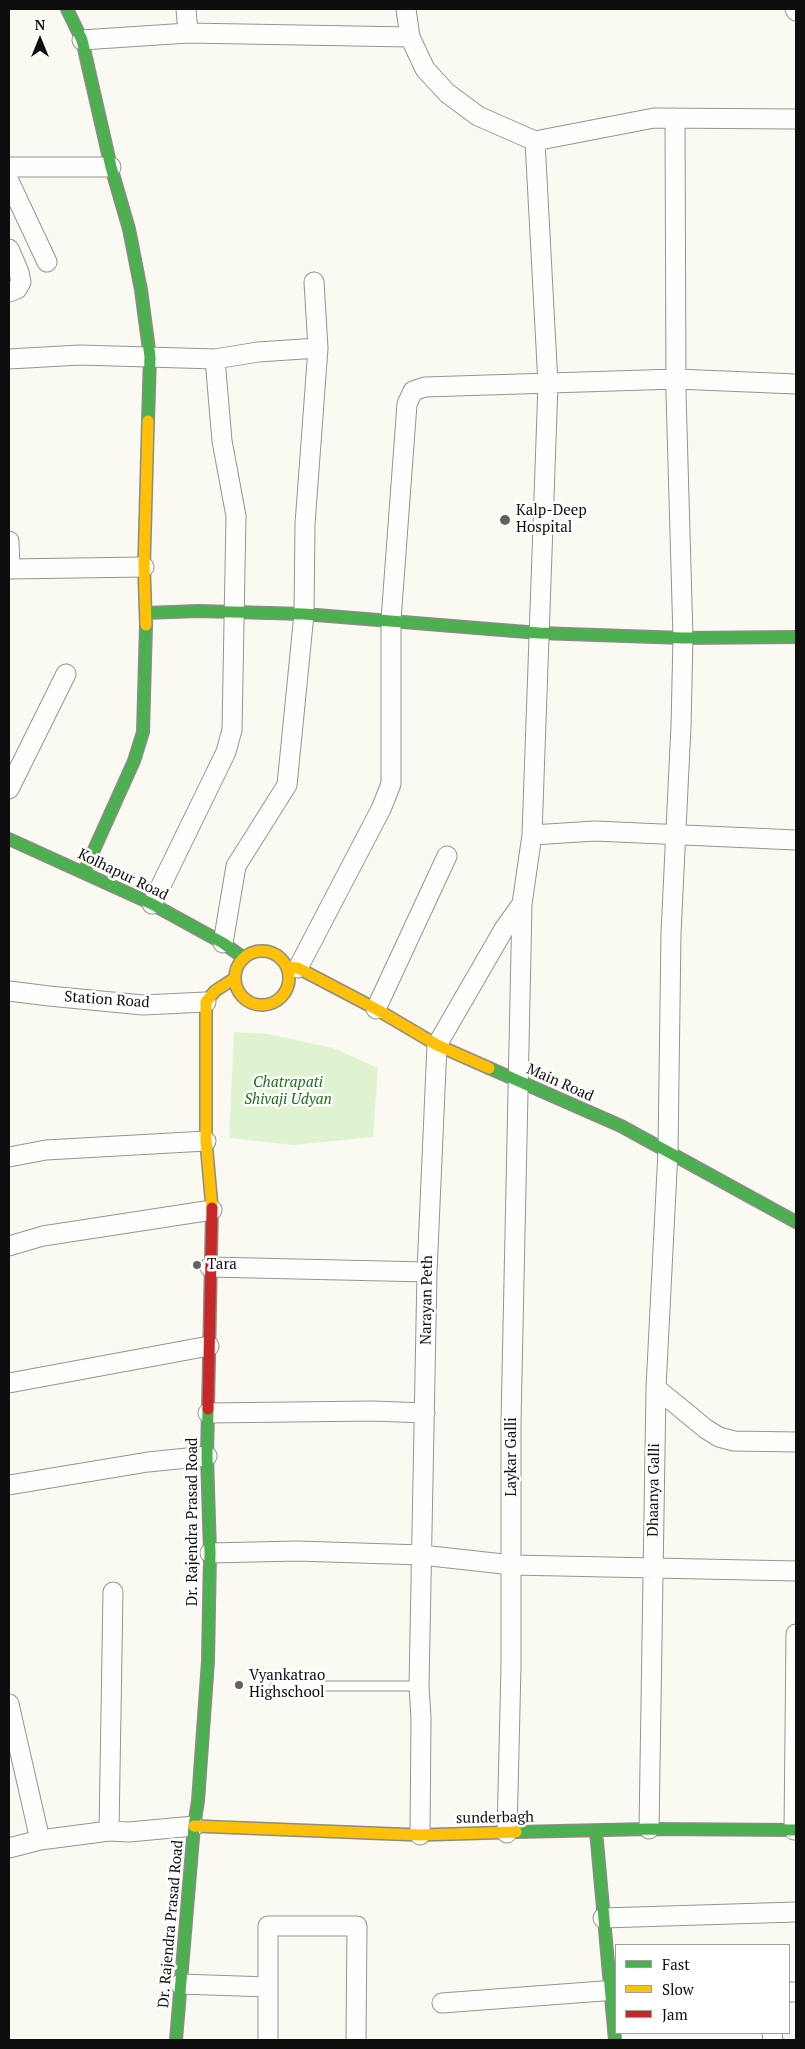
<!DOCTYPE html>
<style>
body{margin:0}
#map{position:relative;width:805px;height:2049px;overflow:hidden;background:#fbfaf2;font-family:"PT Serif",serif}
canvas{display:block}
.frame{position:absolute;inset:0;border:10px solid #0e0e0e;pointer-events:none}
.legend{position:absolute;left:615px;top:1944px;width:175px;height:90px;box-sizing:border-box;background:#fff;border:1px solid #9f9f9f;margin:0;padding:6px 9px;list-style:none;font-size:15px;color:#0e0e0e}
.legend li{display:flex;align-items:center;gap:10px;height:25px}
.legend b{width:25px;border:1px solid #9f9f9f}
.north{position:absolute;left:15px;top:15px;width:50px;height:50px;-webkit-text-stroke:4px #fff;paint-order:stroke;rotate:0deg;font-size:14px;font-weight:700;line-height:20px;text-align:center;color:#0e0e0e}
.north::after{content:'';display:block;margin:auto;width:18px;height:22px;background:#0e0e0e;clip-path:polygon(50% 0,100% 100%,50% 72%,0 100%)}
</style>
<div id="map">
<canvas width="805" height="2049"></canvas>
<div class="frame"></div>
<ul class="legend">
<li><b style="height:6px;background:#4caf50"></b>Fast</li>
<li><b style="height:6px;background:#ffc107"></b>Slow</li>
<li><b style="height:6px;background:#c62828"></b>Jam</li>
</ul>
<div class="north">N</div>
</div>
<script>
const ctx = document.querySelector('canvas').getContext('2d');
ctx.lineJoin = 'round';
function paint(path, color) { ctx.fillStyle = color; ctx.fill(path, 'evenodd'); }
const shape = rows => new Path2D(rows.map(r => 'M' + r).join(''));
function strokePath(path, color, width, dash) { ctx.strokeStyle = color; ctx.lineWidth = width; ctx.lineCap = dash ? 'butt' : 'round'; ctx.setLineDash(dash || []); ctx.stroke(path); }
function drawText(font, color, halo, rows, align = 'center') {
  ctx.font = font + ' "PT Serif",serif'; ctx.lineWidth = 5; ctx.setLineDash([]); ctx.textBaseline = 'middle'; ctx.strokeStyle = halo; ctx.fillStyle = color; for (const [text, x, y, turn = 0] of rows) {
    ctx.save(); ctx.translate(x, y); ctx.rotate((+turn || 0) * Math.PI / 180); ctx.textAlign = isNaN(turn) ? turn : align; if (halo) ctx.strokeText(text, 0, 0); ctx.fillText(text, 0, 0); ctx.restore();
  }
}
const green = shape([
 [234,1032,268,1034,333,1048,378,1068,373,1137,294,1145,229,1138]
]);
const lane = shape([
 [275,1686,419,1686]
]);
const street = shape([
 [186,9,188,33],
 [406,9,410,37,425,69,447,93,478,116,535,141,548,384,532,835,522,904,511,1422,511,1666,507,1833],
 [795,9,796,11],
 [82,40,188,33,410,37],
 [535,141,654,118,796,119],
 [9,167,111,167],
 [9,181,47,262],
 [9,249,19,272,21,282,17,289,9,292],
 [314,282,318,348],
 [9,359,80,355,215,359,258,352,318,348,305,524,304,614,287,785,236,866,223,943],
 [9,541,10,569],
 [9,569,144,567],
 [9,789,66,674],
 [532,835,595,831,796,840],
 [152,904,226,752,232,730,236,516,222,441,215,359],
 [298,968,381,809,391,784,391,620,407,404,413,391,425,387,676,379,796,384],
 [9,991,49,996,143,1005,206,1002],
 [376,1009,447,856],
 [9,1157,46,1150,206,1141],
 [9,1246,43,1236,212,1210],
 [210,1267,427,1272],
 [9,1383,209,1346],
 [656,1388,706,1429,719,1437,734,1441,796,1442],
 [208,1413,373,1411,425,1413],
 [9,1485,148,1462,207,1456],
 [210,1553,297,1551,422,1555,512,1565,796,1571],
 [9,1704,40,1840],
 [649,1829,656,1388,668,1151,671,933,681,726,683,638,676,393,675,118],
 [794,1830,796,1634],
 [109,1831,113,1592],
 [420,1835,421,1718,419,1686,427,1272,437,1045,504,929,522,904],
 [9,1848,40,1840,109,1831,129,1832,194,1826],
 [603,1918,796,1912],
 [180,1984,268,1987],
 [789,1992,796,1992],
 [442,2003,616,1990],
 [772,2033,773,2040],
 [268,2040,268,1926,357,1926,356,2040]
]);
const fast = shape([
 [67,9,82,40,111,167,129,229,141,290,150,357,148,421],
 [146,613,198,611,304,614,539,633,683,638,796,637],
 [9,839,152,904,223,943,244,958],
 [84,872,134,761,143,732,146,625],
 [489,1068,621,1126,796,1222],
 [596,1831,615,2040],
 [516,1832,649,1829,796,1830],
 [176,2040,194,1826,198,1801,208,1661,210,1553,207,1456,208,1409]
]);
const slow = shape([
 [146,625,144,567,148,421],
 '235 978a27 27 0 1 1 54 0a27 27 0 1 1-54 0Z',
 [287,967,298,968,376,1009,437,1045,489,1068],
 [212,1208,206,1141,206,1002,215,991,235,978],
 [194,1826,420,1835,516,1832]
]);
const jam = shape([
 [208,1409,212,1208]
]);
const markers = [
 [505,520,6,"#61615e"],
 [197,1265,5,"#61615e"],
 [239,1685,5,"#61615e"]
];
const poiNames = [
 ["Kalp-Deep",516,511],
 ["Hospital",516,528],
 ["Tara",207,1265],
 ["Vyankatrao",249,1676],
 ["Highschool",249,1693]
];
const streetNames = [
 ["Kolhapur Road",123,875,26],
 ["Station Road",107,1000,4],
 ["Main Road",560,1083,24],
 ["Narayan Peth",427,1300,-89],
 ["Laykar Galli",512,1457,-90],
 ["Dhaanya Galli",654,1490,-89],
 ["Dr. Rajendra Prasad Road",193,1522,-90],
 ["sunderbagh",495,1818,-1],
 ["Dr. Rajendra Prasad Road",171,1924,-85]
];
const parkNames = [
 ["Chatrapati",288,1083],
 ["Shivaji Udyan",288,1100]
];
paint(green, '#e0f3d0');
strokePath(lane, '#959491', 11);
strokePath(street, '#959491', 21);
strokePath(fast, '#8b8b87', 14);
strokePath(slow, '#8b8b87', 14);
strokePath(jam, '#8b8b87', 14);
strokePath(lane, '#fefefd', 9);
strokePath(street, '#fefefd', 19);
strokePath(fast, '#4caf50', 11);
strokePath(slow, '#ffc107', 11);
strokePath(jam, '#c62828', 11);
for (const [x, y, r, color] of markers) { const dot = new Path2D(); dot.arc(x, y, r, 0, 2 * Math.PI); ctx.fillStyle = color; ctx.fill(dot); strokePath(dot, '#fff', 2); }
drawText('15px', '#0e0e0e', '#fff', poiNames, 'left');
drawText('15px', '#0e0e0e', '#fff', streetNames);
drawText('italic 15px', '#1e6b18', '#fff', parkNames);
</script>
